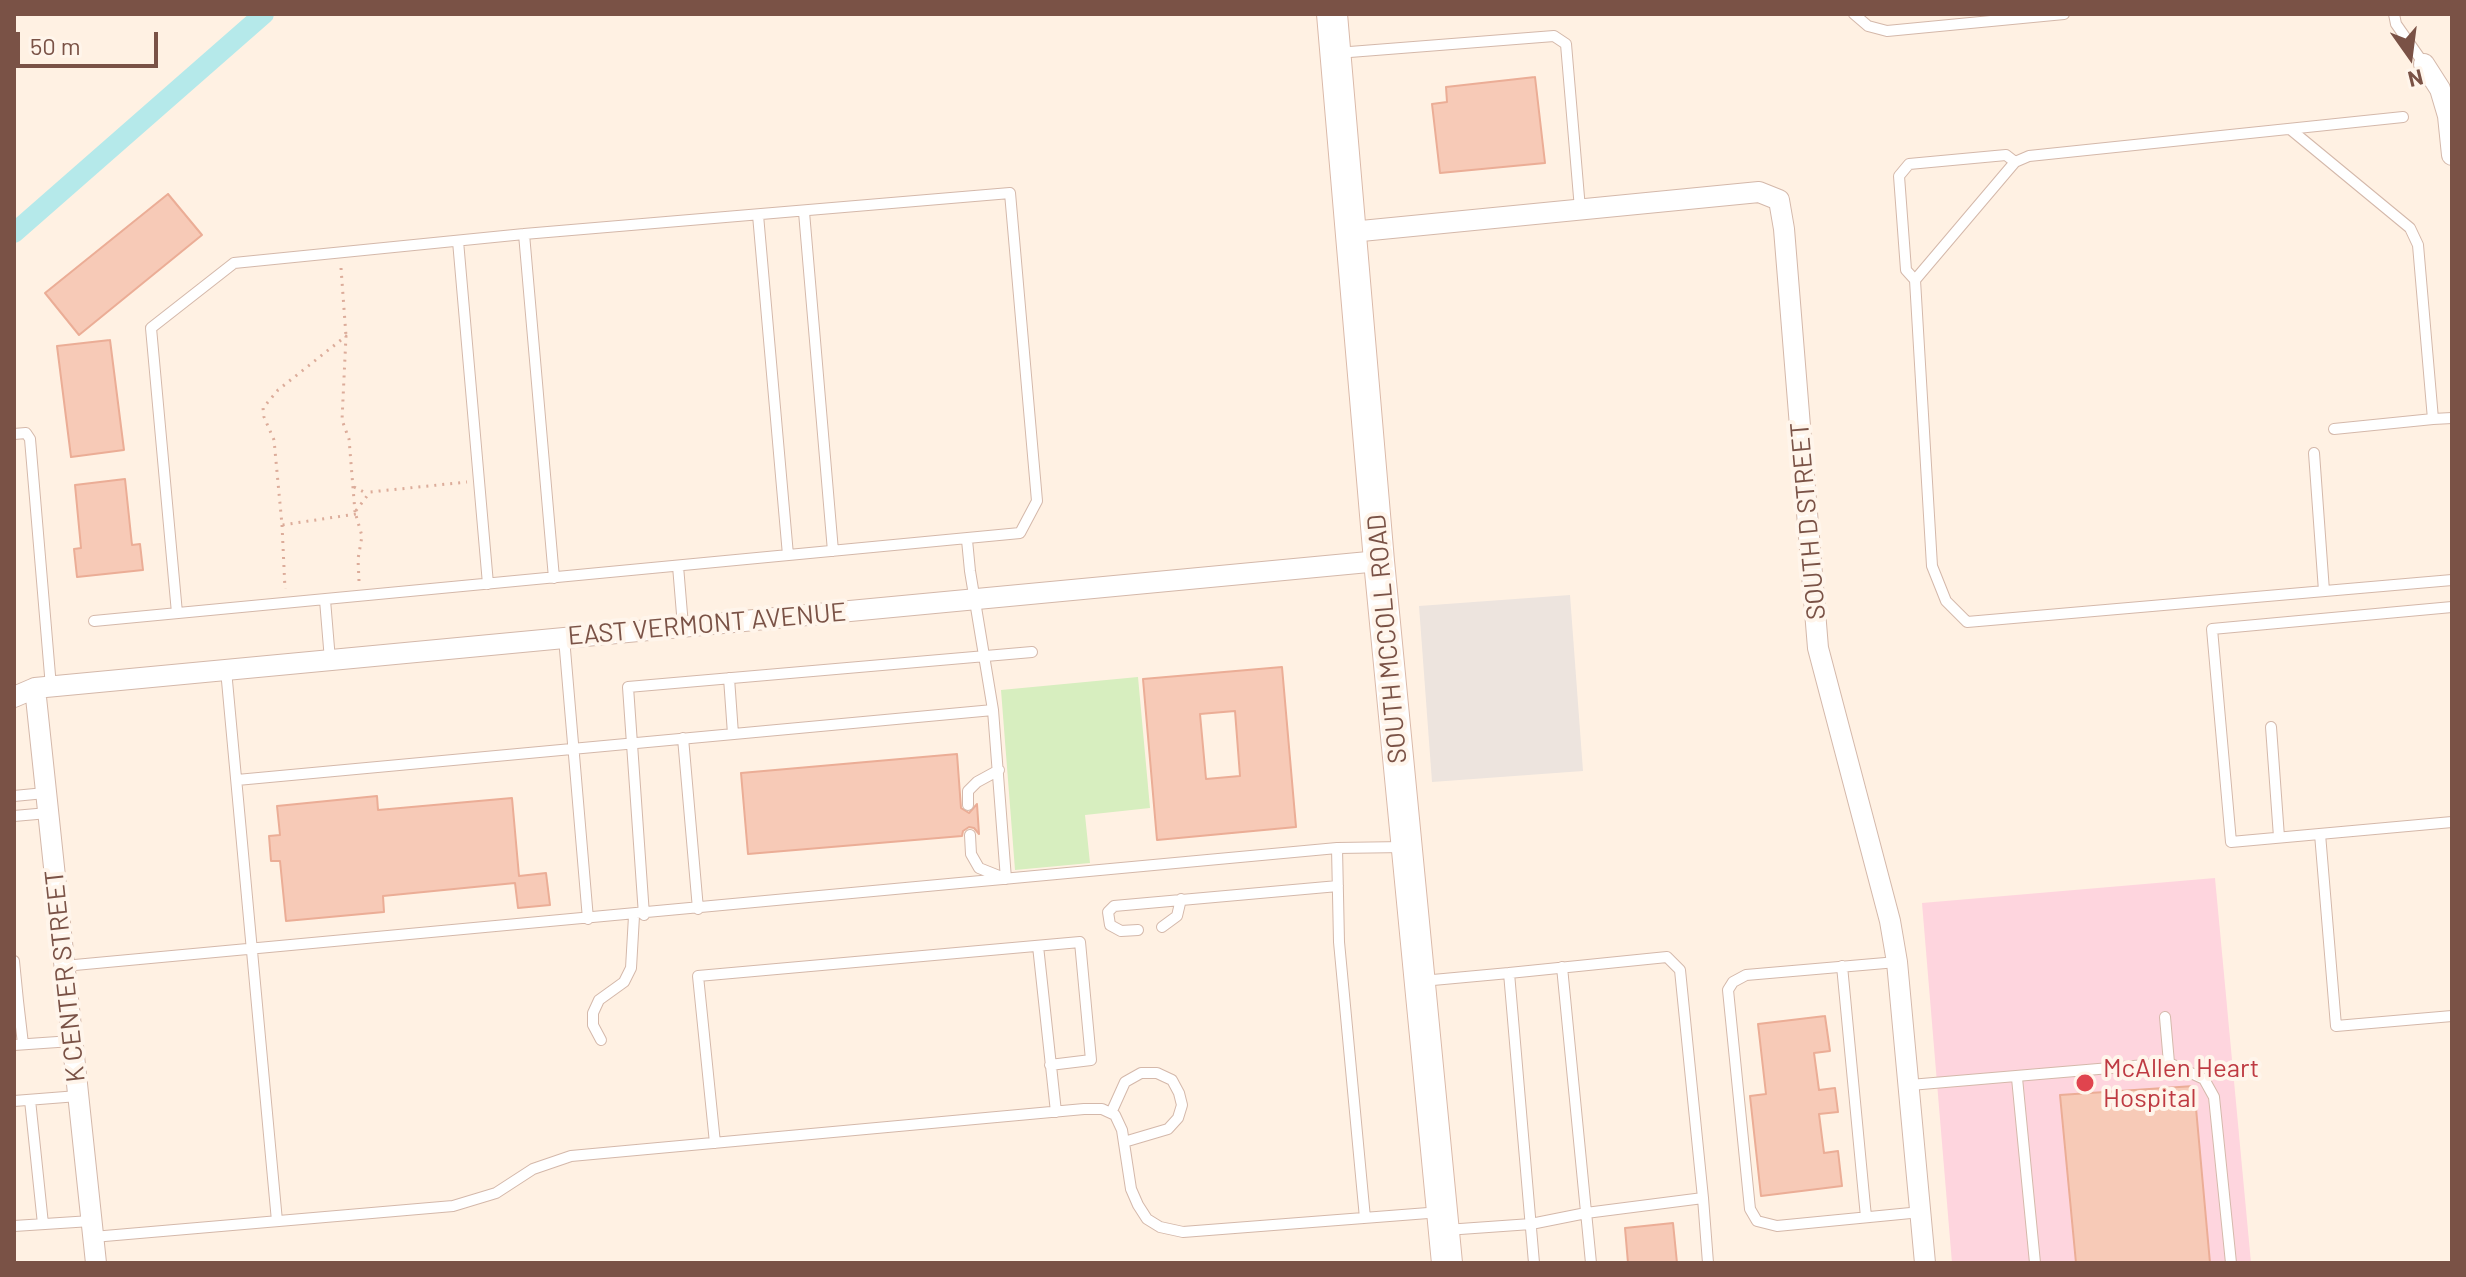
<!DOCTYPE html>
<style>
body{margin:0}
#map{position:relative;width:2466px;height:1277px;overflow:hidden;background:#fff1e3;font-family:Barlow,sans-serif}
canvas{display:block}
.frame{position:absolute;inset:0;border:16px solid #7a5246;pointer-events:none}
.north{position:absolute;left:2370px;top:16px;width:80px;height:80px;-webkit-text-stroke:6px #fff5eb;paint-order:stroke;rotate:166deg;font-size:22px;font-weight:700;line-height:32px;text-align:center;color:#7a5246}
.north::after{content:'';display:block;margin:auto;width:28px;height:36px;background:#7a5246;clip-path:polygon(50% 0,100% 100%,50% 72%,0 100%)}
.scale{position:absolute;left:16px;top:32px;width:142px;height:36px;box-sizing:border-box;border:4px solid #7a5246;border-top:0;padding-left:10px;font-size:24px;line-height:28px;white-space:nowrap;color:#7a5246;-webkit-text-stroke:6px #fff5eb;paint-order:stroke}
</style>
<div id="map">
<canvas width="2466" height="1277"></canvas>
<div class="frame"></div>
<div class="north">N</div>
<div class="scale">50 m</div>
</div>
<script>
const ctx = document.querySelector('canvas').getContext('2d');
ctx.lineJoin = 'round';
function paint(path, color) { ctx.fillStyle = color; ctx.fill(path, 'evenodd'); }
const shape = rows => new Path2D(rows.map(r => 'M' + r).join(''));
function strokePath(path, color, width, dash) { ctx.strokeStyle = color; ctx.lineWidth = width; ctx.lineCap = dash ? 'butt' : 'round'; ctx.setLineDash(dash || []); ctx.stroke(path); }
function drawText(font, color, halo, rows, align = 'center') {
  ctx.font = font + ' Barlow,sans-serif'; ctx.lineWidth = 8; ctx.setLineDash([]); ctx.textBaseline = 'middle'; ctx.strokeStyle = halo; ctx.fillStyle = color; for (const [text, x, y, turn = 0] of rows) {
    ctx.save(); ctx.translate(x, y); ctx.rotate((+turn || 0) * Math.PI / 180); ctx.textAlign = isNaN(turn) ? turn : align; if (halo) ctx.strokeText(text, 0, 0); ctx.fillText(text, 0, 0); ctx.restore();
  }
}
const industrial = shape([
 [1570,595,1583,771,1432,782,1419,606]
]);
const medical = shape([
 [2215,878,2251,1263,1952,1263,1922,903]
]);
const green = shape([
 [1138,677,1150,808,1085,815,1090,863,1015,870,1001,690]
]);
const canal = shape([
 [14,233,264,14]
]);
const building = shape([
 [1535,77,1545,163,1440,173,1432,104,1447,102,1446,87,1535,77],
 [168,194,202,235,79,335,45,293,168,194],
 [110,340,124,450,71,457,57,346,110,340],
 [125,479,132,545,140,544,143,570,77,577,74,549,81,548,75,485,125,479],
 [1282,667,1296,827,1157,840,1143,679,1282,667],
 [1235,711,1240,776,1206,779,1200,714,1235,711],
 [957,754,961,808,969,813,977,804,979,834,974,828,969,827,963,831,962,836,748,854,741,773,957,754],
 [377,796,378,810,512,798,519,876,546,873,550,905,518,908,515,883,383,896,384,912,286,921,280,861,271,861,269,836,280,835,277,806,377,796],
 [1825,1016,1830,1051,1814,1053,1819,1090,1835,1088,1838,1112,1819,1114,1824,1153,1838,1151,1842,1186,1761,1196,1750,1096,1766,1094,1758,1024,1825,1016],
 [2194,1086,2210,1263,2076,1263,2060,1095,2194,1086],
 [1673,1223,1677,1263,1628,1263,1625,1228,1673,1223]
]);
const path = shape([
 [341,268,346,336],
 [354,487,368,494],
 [355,512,349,439,342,420,346,336,278,390,263,408,264,417,274,440,282,525,356,514],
 [282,525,285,589],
 [359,581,358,559,362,536,355,512,370,492,467,482]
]);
const lane = shape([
 [1854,14,1868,26,1887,31,2064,14],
 [2394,14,2396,24,2424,64],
 [1337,53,1554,36,1566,44,1580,209],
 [2290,129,2410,228,2418,245,2433,419,2334,429],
 [2015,162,2029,156,2403,117],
 [804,212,833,551],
 [758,215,788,555],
 [524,234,554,578],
 [458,241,488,584],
 [1915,280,2015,162,2006,155,1909,164,1899,176,1906,270,1915,280,1932,566,1946,601,1967,622,2452,580],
 [2433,419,2452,418],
 [14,434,26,433,30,439,51,687],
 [2314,453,2324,591],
 [967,540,970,571,993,710,1006,879],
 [678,566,683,626],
 [325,600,330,660],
 [2452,607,2212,629,2231,842,2452,822],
 [94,621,1020,533,1037,501,1010,193,524,234,234,263,151,328,177,613],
 [564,638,588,919],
 [226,670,277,1221],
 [729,678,733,734],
 [2271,727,2279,837],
 [683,738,698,909],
 [237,780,993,710],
 [14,796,45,793],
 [968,805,968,791,977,782,999,770],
 [14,816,48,813],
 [2320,834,2336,1026,2452,1016],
 [970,835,971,854,979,868,1004,878],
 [1337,848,1339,942,1365,1218],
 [644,915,628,687,1032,652],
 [1162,927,1177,916,1181,899],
 [1138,930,1121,931,1110,925,1108,912,1114,906,1338,886],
 [1038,946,1056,1112],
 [14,961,18,1001],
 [1897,962,1746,975,1733,982,1728,990,1750,1209,1757,1221,1777,1226,1921,1212],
 [64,966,1337,848,1404,847],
 [1842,966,1866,1217],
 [1562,967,1591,1263],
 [1509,973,1667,957,1680,970,1703,1198],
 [1422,981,1509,973,1534,1263],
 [14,1001,18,1001,23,1044],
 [2165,1017,2169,1063,2204,1079,2214,1097,2231,1263],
 [601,1040,593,1025,593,1013,599,1000,624,982,631,968,634,916],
 [14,1045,72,1041],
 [2017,1078,2035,1263],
 [1910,1085,2169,1063],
 [30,1100,43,1224],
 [14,1101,78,1096],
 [1111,1113,1125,1082,1141,1073,1157,1073,1172,1080,1179,1093,1182,1105,1178,1118,1168,1129,1124,1142],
 [715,1143,698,976,1080,942,1091,1060,1050,1065],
 [14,1226,91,1221],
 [1446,1230,1531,1224,1586,1213,1703,1198,1708,1263],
 [93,1237,453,1206,496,1193,533,1169,571,1156,1084,1109,1102,1109,1115,1115,1122,1130,1131,1189,1138,1205,1147,1219,1160,1227,1183,1232,1441,1212]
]);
const street = shape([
 [2424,64,2440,89,2448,116,2452,155],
 [1351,232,1759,192,1779,200,1784,229,1818,648,1890,921,1897,962,1925,1263],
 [35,688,96,1263],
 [14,697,35,688,1379,561]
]);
const secondary = shape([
 [1332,14,1379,561,1447,1263]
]);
const markers = [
 [2085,1083,10,"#e0444e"]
];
const streetNames = [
 ["SOUTH D STREET",1808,521,-95],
 ["EAST VERMONT AVENUE",707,624,-5],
 ["SOUTH MCCOLL ROAD",1387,639,-95],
 ["K CENTER STREET",65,976,-96]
];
const healthNames = [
 ["McAllen Heart",2103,1068],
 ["Hospital",2103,1098]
];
paint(industrial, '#ede4de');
paint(medical, '#fed5de');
paint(green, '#d7eebf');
strokePath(canal, '#b5e9ea', 20);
paint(building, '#f7cab7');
strokePath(building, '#ebad96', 2);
strokePath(lane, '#d4b8aa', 12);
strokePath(street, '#d4b8aa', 22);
strokePath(secondary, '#dab9a9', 32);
strokePath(path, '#dcac9a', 3, [2, 6]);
strokePath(lane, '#fff', 10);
strokePath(street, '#fff', 20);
strokePath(secondary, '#fff', 30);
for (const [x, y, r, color] of markers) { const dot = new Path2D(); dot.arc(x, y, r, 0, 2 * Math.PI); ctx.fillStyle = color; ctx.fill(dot); strokePath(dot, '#fff5eb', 3); }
drawText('26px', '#7a5246', '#fff5eb', streetNames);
drawText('26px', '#be3a42', '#fff5eb', healthNames, 'left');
</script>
